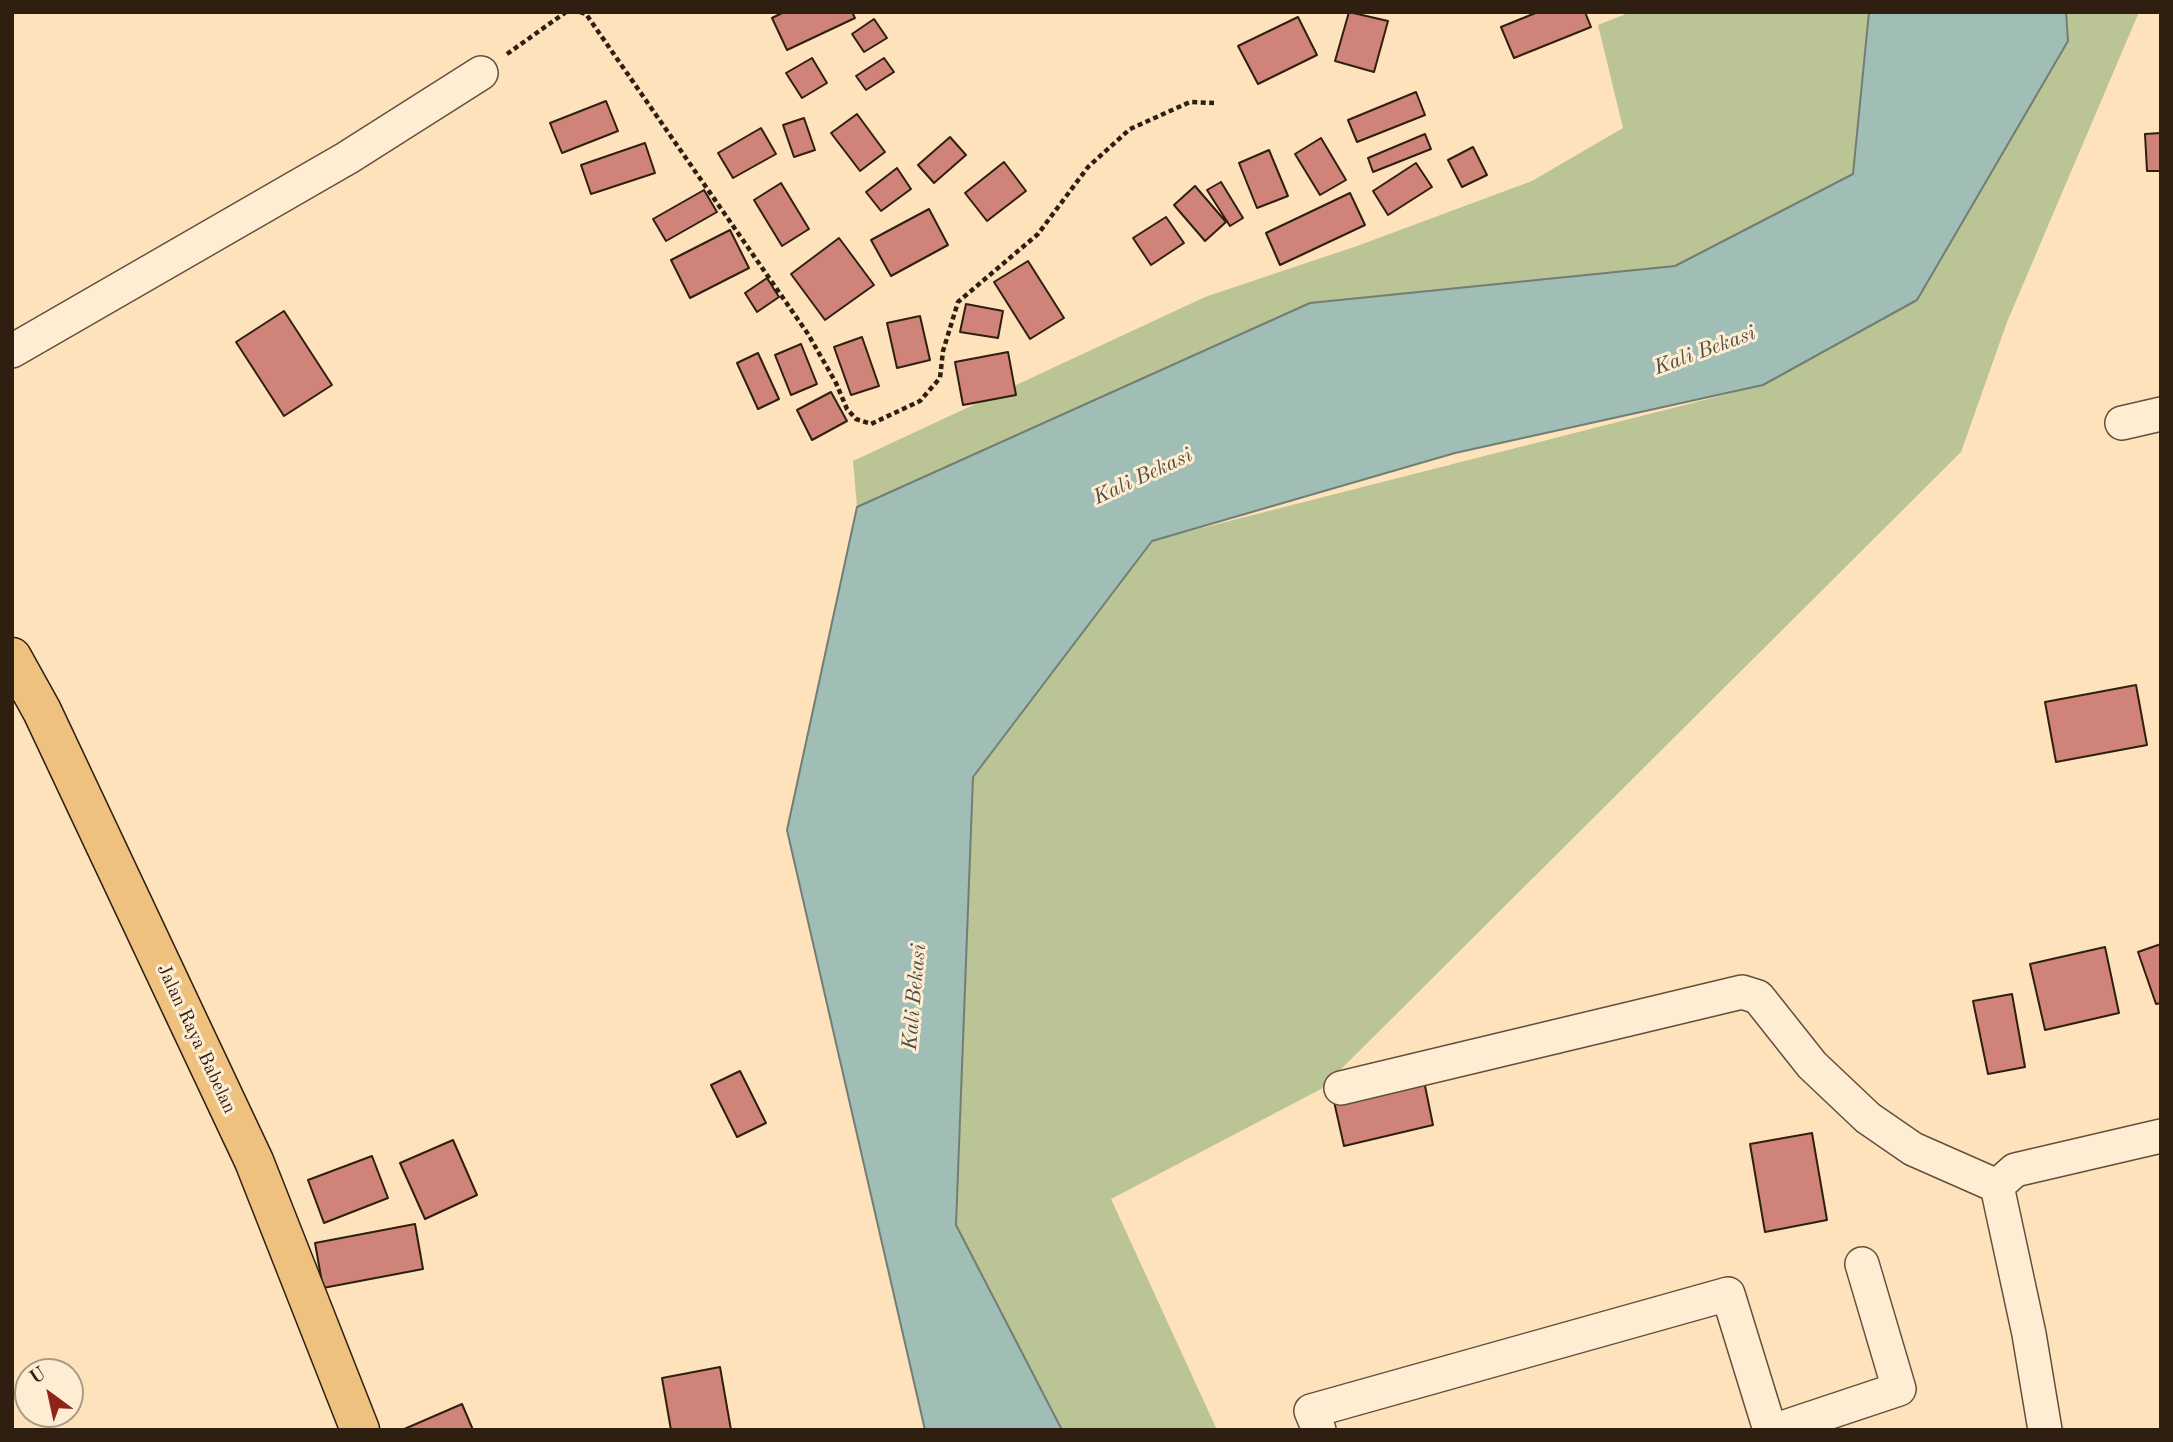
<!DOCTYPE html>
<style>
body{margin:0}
#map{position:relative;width:2173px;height:1442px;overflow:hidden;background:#fde2bc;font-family:"Old Standard TT",serif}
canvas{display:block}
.frame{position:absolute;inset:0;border:14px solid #2e1f11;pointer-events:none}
.north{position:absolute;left:14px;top:1358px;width:70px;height:70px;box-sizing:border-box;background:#feecd3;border:2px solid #ab9a85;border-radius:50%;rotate:327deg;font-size:19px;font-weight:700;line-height:28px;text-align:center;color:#2e1f11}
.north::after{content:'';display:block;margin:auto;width:24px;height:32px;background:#8f2418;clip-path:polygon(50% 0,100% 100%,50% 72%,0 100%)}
</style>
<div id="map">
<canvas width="2173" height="1442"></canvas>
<div class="frame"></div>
<div class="north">U</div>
</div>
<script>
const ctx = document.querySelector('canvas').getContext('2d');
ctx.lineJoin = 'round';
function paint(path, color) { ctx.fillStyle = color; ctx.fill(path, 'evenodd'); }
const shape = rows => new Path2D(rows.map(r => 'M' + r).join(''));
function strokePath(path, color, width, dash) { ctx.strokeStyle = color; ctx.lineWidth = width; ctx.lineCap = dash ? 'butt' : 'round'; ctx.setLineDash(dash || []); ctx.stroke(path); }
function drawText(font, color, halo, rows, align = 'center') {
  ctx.font = font + ' "Old Standard TT",serif'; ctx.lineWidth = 6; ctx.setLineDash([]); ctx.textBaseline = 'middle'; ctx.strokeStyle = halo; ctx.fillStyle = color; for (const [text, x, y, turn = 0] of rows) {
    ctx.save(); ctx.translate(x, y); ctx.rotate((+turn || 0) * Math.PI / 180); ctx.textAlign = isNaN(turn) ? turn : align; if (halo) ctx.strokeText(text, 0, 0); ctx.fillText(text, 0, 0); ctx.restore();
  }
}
const green = shape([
 [1631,12,1869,12,1853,174,1675,266,1310,303,857,507,853,461,1205,297,1357,246,1532,181,1623,128,1598,25],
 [2066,12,2139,12,2007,322,1961,452,1321,1089,1111,1199,1217,1430,1062,1430,956,1225,973,777,1151,541,1763,385,1917,300,2068,41]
]);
const water = shape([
 [1869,12,2066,12,2068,41,1917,300,1763,385,1455,453,1152,541,973,777,956,1225,1062,1430,925,1430,787,830,857,507,1310,303,1675,266,1853,174,1869,12]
]);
const building = shape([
 [784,12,852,12,855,18,787,50,772,18,784,12],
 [1349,12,1388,21,1374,72,1335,61,1349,12],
 [1538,12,1585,12,1591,27,1514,58,1501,27,1538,12],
 [1298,17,1317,55,1258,84,1238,46,1298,17],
 [874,19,887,38,864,52,852,34,874,19],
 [812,58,827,83,802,98,786,73,812,58],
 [884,58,894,72,866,90,856,76,884,58],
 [1416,92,1425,115,1357,142,1348,120,1416,92],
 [606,101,618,131,562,153,550,123,606,101],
 [857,114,885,152,860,171,831,133,857,114],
 [804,118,815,150,794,157,783,125,804,118],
 [761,128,776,154,733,178,718,153,761,128],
 [2161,133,2161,171,2147,171,2145,134,2161,133],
 [1425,134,1431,149,1373,172,1368,158,1425,134],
 [950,137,966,155,934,183,918,165,950,137],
 [1321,138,1346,180,1320,195,1295,154,1321,138],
 [645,143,655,173,591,194,581,165,645,143],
 [1473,147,1487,175,1462,187,1448,160,1473,147],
 [1269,150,1288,196,1257,208,1239,163,1269,150],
 [1004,162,1026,191,987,221,965,193,1004,162],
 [1416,163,1432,187,1388,215,1373,191,1416,163],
 [897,168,911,189,881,211,866,192,897,168],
 [1221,182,1243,218,1230,226,1207,190,1221,182],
 [781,183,809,229,782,246,754,200,781,183],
 [1195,186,1226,222,1205,241,1174,205,1195,186],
 [704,190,717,212,666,241,653,219,704,190],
 [1350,193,1365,225,1280,265,1266,233,1350,193],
 [929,209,948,245,891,276,871,240,929,209],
 [1166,217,1184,243,1151,265,1133,238,1166,217],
 [730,230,749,268,690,298,671,260,730,230],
 [839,238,874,285,825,320,791,274,839,238],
 [1028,261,1064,318,1030,339,994,282,1028,261],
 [767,278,779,297,757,312,745,293,767,278],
 [966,304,1003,311,998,338,960,332,966,304],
 [284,311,332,385,284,416,236,342,284,311],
 [920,316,930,360,897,368,887,323,920,316],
 [862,337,879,386,851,395,834,347,862,337],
 [801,344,817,384,791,395,775,355,801,344],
 [1008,352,1016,395,963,405,955,362,1008,352],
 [758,353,779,399,758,409,737,363,758,353],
 [831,392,847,421,812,440,797,410,831,392],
 [2136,685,2147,745,2056,762,2045,702,2136,685],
 [2161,944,2161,1003,2156,1004,2138,952,2161,944],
 [2105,947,2119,1013,2045,1030,2030,964,2105,947],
 [2012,994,2025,1067,1988,1074,1973,1001,2012,994],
 [740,1071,766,1123,737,1137,711,1085,740,1071],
 [1423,1076,1433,1125,1344,1146,1333,1097,1423,1076],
 [1812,1133,1827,1220,1765,1232,1750,1144,1812,1133],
 [453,1140,477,1195,425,1219,400,1163,453,1140],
 [372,1156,388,1198,324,1223,308,1180,372,1156],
 [415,1224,423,1269,323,1288,315,1243,415,1224],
 [720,1367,731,1430,671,1430,662,1378,720,1367],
 [462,1404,473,1430,402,1430,462,1404]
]);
const path = shape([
 [580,12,586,14,808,334,836,383,847,409,856,419,871,424,920,401,940,378,943,351,958,302,1038,234,1088,167,1130,129,1190,102,1214,103],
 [507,54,566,12]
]);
const minor = shape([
 [12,351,347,158,481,73],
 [2122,423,2161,414],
 [1341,1088,1742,992,1758,997,1812,1065,1868,1118,1913,1149,1997,1186],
 [1319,1430,1311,1411,1728,1294,1770,1430],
 [1776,1430,1899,1389,1862,1264],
 [2045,1430,2029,1334,1997,1186,2015,1170,2161,1136]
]);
const primary = shape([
 [12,657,42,711,254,1161,360,1430]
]);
const streetNames = [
 ["Jalan Raya Babelan",196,1039,65]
];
const waterNames = [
 ["Kali Bekasi",1705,351,-20],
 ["Kali Bekasi",1143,477,-25],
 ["Kali Bekasi",915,997,-85]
];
paint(green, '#bac494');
paint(water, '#a0bdb6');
strokePath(water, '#727e74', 2);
paint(building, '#d08378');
strokePath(building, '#2e1f11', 2);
strokePath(minor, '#62503c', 36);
strokePath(primary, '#2e1f11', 41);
strokePath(path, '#2e1f11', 4.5, [5, 3.5]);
strokePath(minor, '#feecd3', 33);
strokePath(primary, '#eec17e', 38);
drawText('19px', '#2e1f11', '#feecd3', streetNames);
drawText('italic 21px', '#504e43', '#feecd3', waterNames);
</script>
